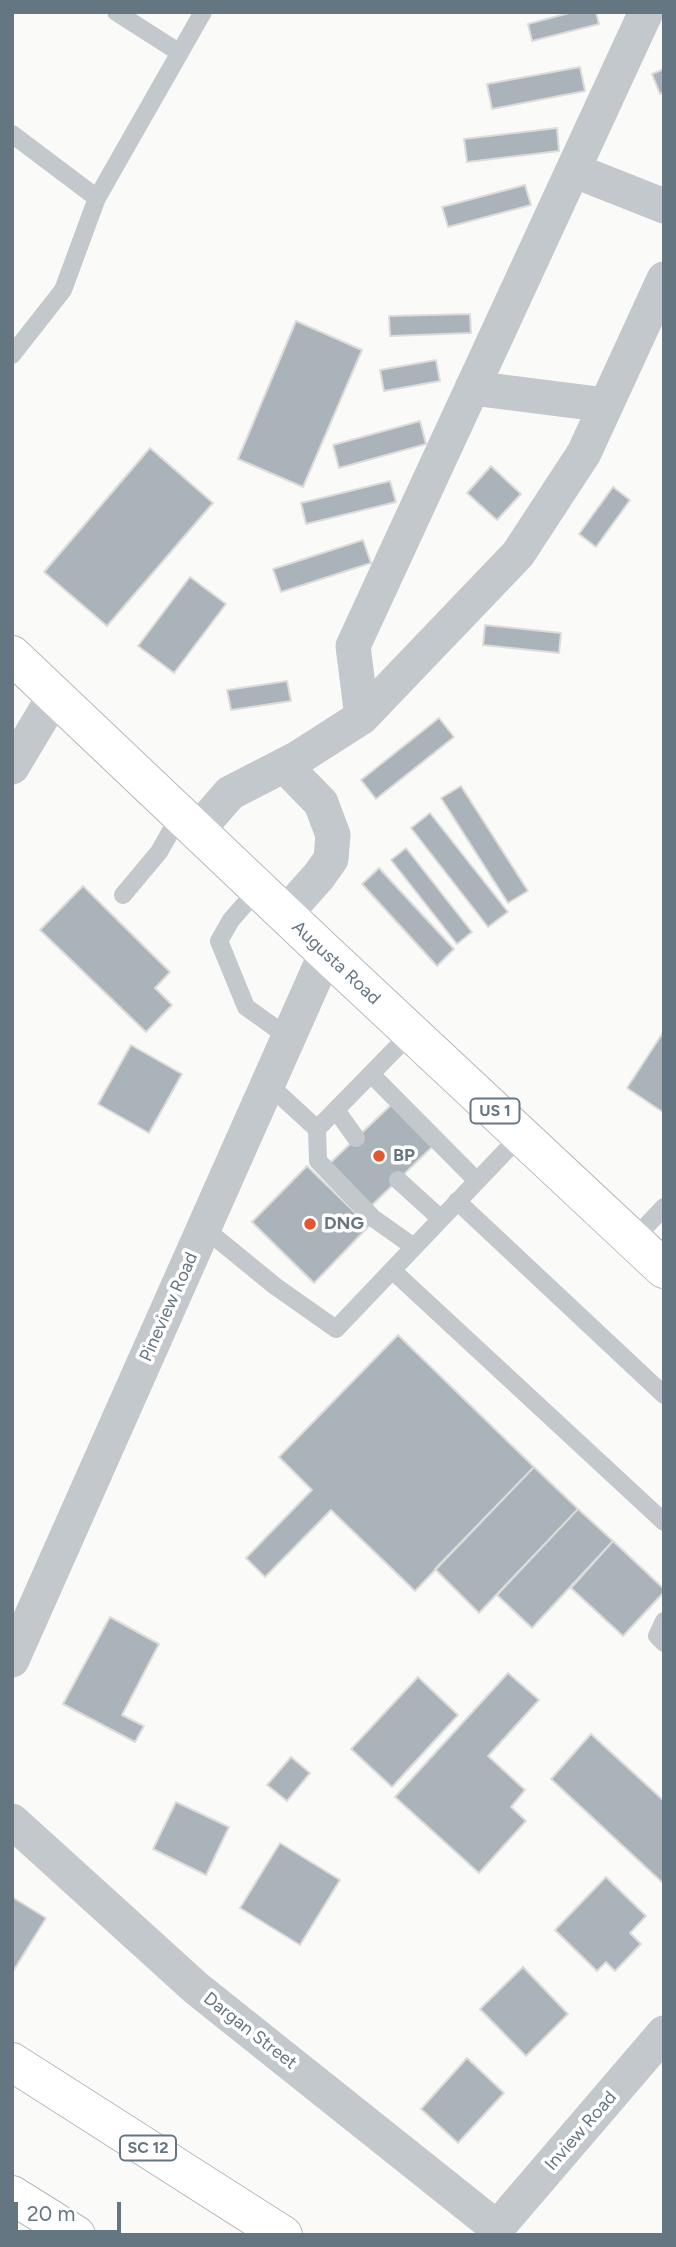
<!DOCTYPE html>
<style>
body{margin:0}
#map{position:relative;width:676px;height:2247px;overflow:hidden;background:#fafaf8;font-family:Figtree,sans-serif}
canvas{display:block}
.frame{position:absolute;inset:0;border:14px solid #657683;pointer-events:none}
.scale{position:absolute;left:14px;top:2202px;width:107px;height:32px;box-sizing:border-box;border:4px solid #657683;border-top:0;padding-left:9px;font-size:21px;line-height:24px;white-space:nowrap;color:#657683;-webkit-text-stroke:5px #fff;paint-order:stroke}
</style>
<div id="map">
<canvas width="676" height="2247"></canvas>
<div class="frame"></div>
<div class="scale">20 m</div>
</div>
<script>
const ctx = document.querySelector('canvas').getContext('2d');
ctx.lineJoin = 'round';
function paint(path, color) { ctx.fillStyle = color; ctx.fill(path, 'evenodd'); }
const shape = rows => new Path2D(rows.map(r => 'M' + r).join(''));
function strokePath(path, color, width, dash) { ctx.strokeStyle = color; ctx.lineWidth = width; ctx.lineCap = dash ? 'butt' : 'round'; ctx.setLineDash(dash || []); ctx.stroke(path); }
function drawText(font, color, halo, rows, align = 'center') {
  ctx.font = font + ' Figtree,sans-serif'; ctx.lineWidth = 7; ctx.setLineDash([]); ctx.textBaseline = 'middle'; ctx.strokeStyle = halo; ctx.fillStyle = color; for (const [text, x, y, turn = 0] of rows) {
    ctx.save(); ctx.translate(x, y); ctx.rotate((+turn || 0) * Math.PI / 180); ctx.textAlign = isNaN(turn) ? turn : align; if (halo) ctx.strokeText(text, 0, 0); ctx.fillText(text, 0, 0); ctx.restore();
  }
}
const building = shape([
 [573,12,596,12,599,24,532,41,528,24,573,12],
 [580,67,585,91,492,109,487,84,580,67],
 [664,69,664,92,660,94,652,74,664,69],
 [557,128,559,151,467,162,464,139,557,128],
 [525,185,531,205,448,227,442,207,525,185],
 [470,314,471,333,390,336,389,316,470,314],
 [296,321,362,350,303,487,238,459,296,321],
 [436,360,440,381,384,391,380,370,436,360],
 [420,421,426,444,339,468,333,445,420,421],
 [150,448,213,503,107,626,44,572,150,448],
 [491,466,521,494,497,520,467,493,491,466],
 [390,481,396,502,306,524,301,503,390,481],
 [613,487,630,500,596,547,579,534,613,487],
 [363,540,371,563,281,592,273,569,363,540],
 [190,577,226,604,174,673,138,646,190,577],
 [485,625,561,633,559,653,483,645,485,625],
 [287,681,291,701,231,710,227,690,287,681],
 [439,718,454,737,376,799,361,780,439,718],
 [461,786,528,891,508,903,441,798,461,786],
 [430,813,508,912,488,927,411,828,430,813],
 [406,848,472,932,457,944,391,860,406,848],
 [379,868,454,949,437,966,362,884,379,868],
 [83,886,170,972,155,988,172,1005,146,1032,40,930,83,886],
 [664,1031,664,1113,627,1088,664,1031],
 [131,1045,182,1074,149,1133,98,1104,131,1045],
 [391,1105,432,1147,369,1208,328,1165,391,1105],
 [307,1166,369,1226,314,1283,252,1222,307,1166],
 [398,1335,534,1467,415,1591,331,1510,265,1577,246,1558,312,1490,279,1457,398,1335],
 [534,1467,578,1509,479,1613,435,1569,534,1467],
 [578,1509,613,1541,532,1628,497,1595,578,1509],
 [613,1541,664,1589,664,1592,623,1636,571,1588,613,1541],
 [110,1617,159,1644,122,1715,144,1726,135,1742,63,1704,110,1617],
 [508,1673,539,1700,488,1756,525,1790,511,1807,526,1821,479,1873,395,1797,508,1673],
 [418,1677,458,1715,392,1787,351,1749,418,1677],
 [591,1734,664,1801,664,1884,551,1779,591,1734],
 [291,1757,310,1773,287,1801,267,1785,291,1757],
 [176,1802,229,1827,206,1875,153,1849,176,1802],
 [280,1843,340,1880,300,1945,240,1908,280,1843],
 [606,1877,646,1916,630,1933,641,1944,615,1971,606,1962,597,1971,555,1930,606,1877],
 [12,1897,46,1918,12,1973,12,1897],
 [523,1967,568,2014,526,2056,480,2009,523,1967],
 [467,2058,504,2093,458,2143,421,2109,467,2058]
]);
const lane = shape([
 [116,12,180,53],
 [12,134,97,198,63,290,12,355],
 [97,198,203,12],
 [258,889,231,920,219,941,246,1007,288,1037],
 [123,895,159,852,180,815],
 [411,1033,317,1129,318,1161,373,1218,414,1247],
 [371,1074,477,1181],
 [268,1084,317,1129],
 [336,1110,356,1138],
 [398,1180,441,1219],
 [457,1201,664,1395],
 [204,1228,275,1286,336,1329,521,1135],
 [633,1240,664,1207],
 [392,1270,664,1522],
 [664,1621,657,1636,664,1643]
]);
const street = shape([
 [573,170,664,206],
 [472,388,606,405],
 [362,717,353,646,646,12],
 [284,765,321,803,333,835,331,859,319,876,285,914],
 [12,767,55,695],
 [197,831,230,793,298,758,362,717,518,554,584,453,664,279],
 [12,1660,326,953],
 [12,1821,196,1988,497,2228,664,2033]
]);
const primary = shape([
 [12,655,326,953,664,1269]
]);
const highway = shape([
 [12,2062,283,2235],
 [12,2195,76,2235]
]);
const markers = [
 [379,1156,7,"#e4572e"],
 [310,1224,7,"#e4572e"]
];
const shields = [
 [495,1111,49],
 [148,2148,56]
];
const shieldNames = [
 ["US 1",495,1111],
 ["SC 12",148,2148]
];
const streetNames = [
 ["Augusta Road",336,963,43],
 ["Pineview Road",169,1307,-66],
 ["Dargan Street",250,2031,38],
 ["Inview Road",581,2131,-49]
];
const poiNames = [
 ["BP",393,1156],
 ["DNG",324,1224]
];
paint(building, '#aab3b9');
strokePath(building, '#dcdcda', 2);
strokePath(primary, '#b5babe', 40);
strokePath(highway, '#b4b9bd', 40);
strokePath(lane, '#c3c8cc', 18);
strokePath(street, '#c3c8cc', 35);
strokePath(primary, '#fff', 38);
strokePath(highway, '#fff', 38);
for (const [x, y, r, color] of markers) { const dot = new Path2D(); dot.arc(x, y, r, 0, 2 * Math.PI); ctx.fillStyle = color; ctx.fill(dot); strokePath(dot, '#fff', 2.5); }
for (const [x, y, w] of shields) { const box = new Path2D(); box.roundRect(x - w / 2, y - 12.5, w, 25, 5); ctx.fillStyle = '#fff'; ctx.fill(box); strokePath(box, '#657683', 2); }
drawText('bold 16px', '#657683', null, shieldNames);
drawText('18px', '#657683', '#fff', streetNames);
drawText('bold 18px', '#657683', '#fff', poiNames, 'left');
</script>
